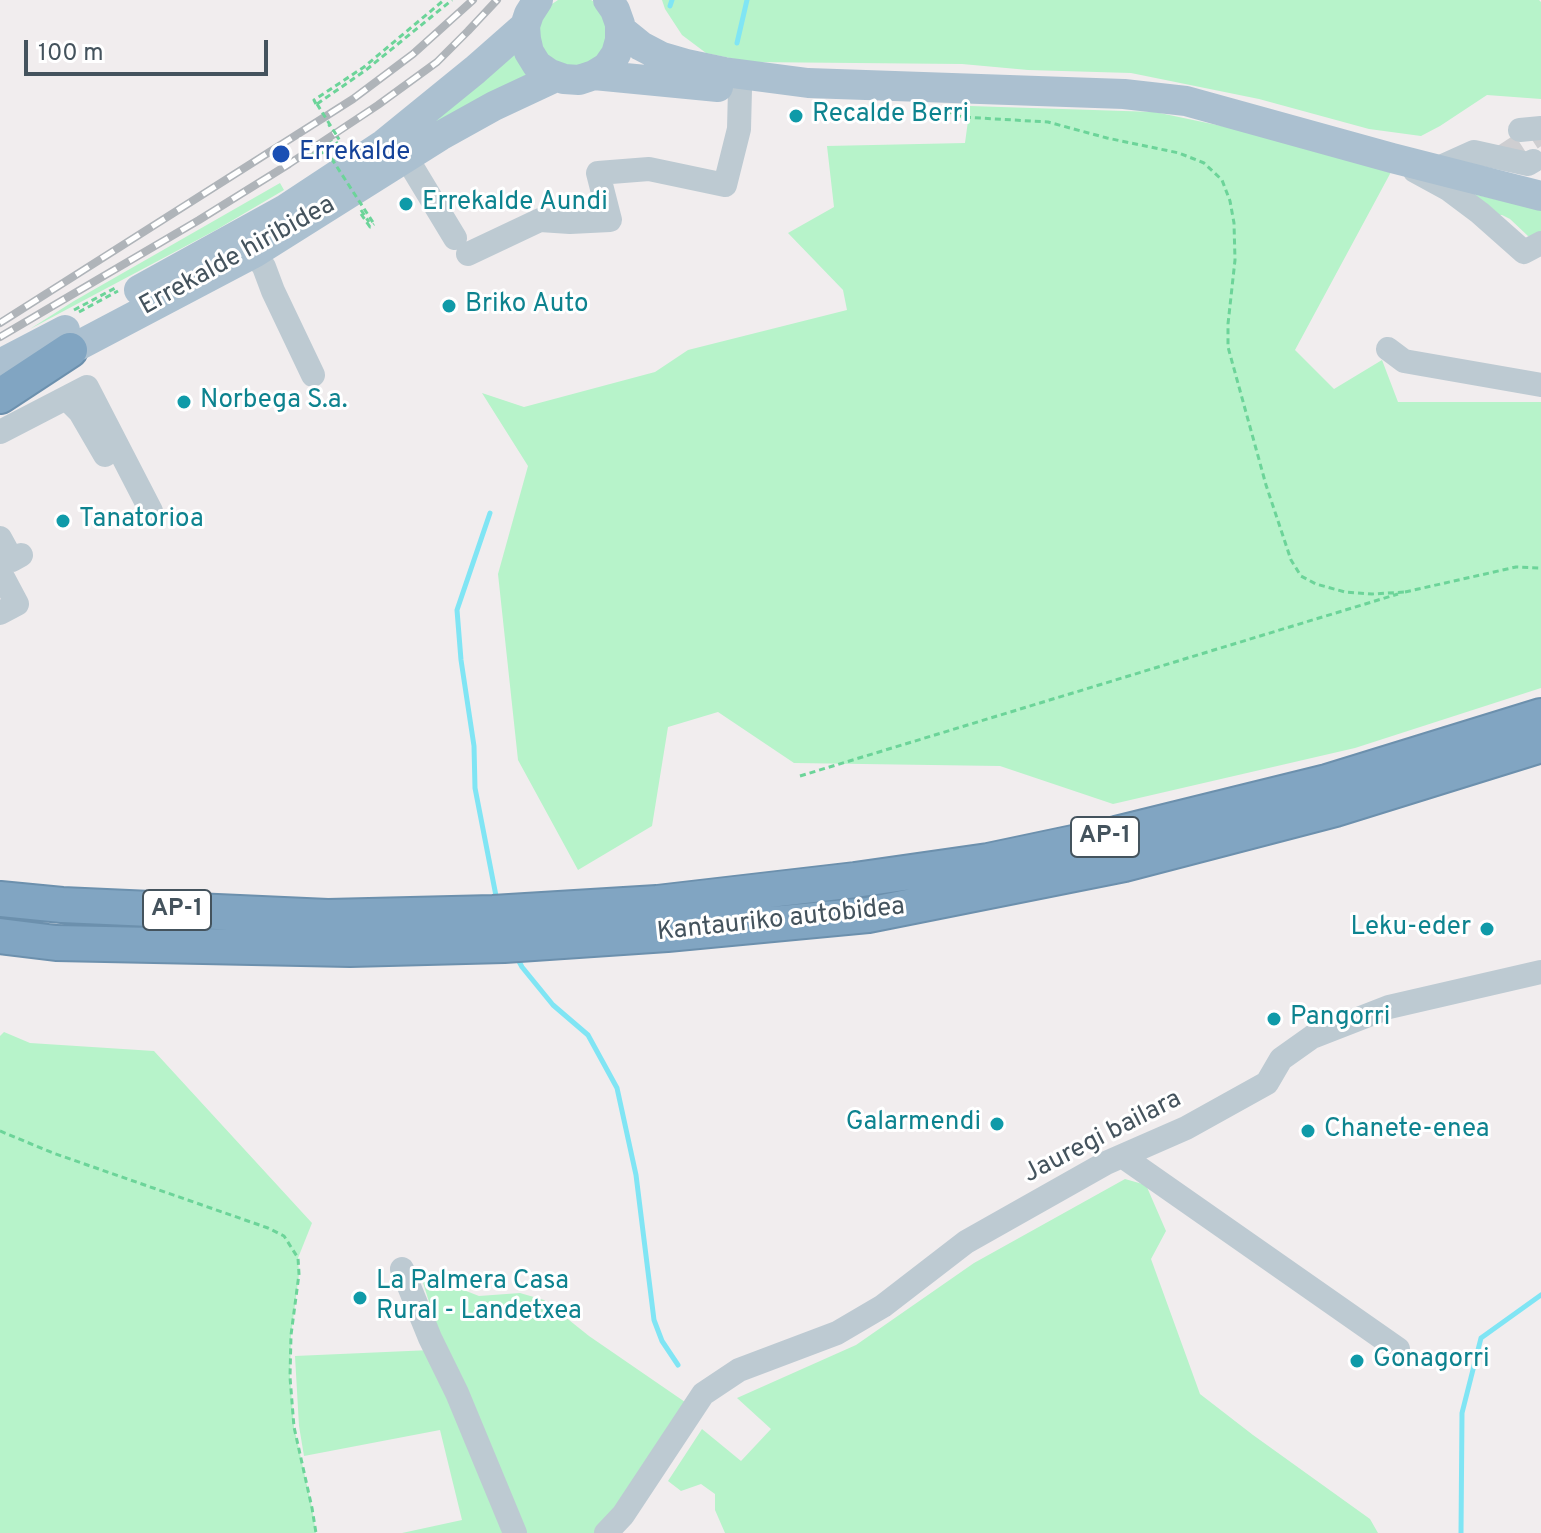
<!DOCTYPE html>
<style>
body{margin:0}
#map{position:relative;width:1541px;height:1533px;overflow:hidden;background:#f1edee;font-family:Overpass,sans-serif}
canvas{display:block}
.scale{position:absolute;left:24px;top:40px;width:244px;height:36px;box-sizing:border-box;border:4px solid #44535d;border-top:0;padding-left:10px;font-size:24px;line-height:28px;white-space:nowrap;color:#44535d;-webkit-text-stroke:6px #fff;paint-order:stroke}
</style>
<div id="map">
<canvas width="1541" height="1533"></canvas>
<div class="scale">100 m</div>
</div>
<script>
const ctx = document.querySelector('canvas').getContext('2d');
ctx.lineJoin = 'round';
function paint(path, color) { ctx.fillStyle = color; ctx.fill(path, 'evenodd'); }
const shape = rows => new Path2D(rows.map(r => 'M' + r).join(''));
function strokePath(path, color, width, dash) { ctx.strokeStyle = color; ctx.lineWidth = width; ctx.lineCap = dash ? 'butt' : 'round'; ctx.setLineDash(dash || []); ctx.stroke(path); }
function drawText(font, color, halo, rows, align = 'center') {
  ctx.font = font + ' Overpass,sans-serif'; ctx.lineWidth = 6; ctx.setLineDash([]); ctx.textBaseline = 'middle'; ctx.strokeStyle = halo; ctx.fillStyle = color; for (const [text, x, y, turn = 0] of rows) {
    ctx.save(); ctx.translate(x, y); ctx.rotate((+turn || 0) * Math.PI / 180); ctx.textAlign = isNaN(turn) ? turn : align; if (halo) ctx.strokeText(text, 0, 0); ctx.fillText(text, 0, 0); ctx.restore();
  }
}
const green = shape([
 [558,0,591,0,597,3,606,13,609,51,578,71,546,59,537,26,549,6],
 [662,0,1539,0,1541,2,1541,99,1487,95,1440,126,1421,136,1369,129,1259,99,1131,73,1028,70,962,64,749,62,706,53,682,35,665,9],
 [515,50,530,75,416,137],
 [970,106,1155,112,1236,129,1391,172,1295,350,1334,389,1382,360,1398,402,1541,402,1541,688,1355,748,1113,804,1000,766,794,763,718,712,668,727,652,826,578,870,518,760,498,574,528,466,482,393,524,407,655,372,688,350,847,310,843,290,788,233,834,207,827,146,965,143],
 [280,183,284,190,216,230,30,329,74,301],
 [1469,193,1541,210,1541,238,1528,236,1510,219,1502,215,1494,215],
 [4,1032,30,1043,154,1051,312,1223,298,1258,299,1274,291,1335,290,1377,294,1427,312,1508,316,1533,0,1533,0,1036],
 [1125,1179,1146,1185,1166,1231,1151,1259,1200,1394,1253,1435,1370,1519,1378,1533,725,1533,715,1510,715,1494,701,1484,681,1491,668,1481,702,1429,741,1461,771,1429,737,1398,856,1345,974,1263],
 [420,1273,479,1296,520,1293,544,1300,589,1336,685,1402,616,1513,594,1533,521,1533,439,1334],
 [431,1350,507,1533,402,1533,462,1520,440,1430,304,1456,299,1426,295,1356]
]);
const stream = shape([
 [670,6,672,0],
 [737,43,747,0],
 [490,513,457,610,461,660,474,746,475,788,497,901],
 [516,956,522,967,553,1005,588,1035,617,1088,636,1175,654,1320,662,1341,678,1365],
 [1461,1533,1462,1413,1481,1338,1541,1295]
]);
const minorTunnel = shape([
 [1501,158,1541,132]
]);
const path = shape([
 [316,104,314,100,364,67,444,0],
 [317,104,366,70,452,0],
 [946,111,962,117,1048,122,1107,138,1179,153,1204,163,1222,180,1230,201,1234,223,1235,260,1228,324,1228,347,1266,485,1291,560,1301,576,1316,584,1345,592,1372,594,1404,592],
 [328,126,330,125],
 [311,154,314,158,326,150,323,145,337,136,340,141,334,145,336,148],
 [311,154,322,147,324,149],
 [361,210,369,222],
 [361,214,370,227,374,224],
 [74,310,117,287],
 [79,312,118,291],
 [1405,592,1516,567,1541,568],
 [800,776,1398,594],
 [0,1131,53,1153,268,1228,284,1236,298,1258,299,1274,291,1335,290,1377,294,1427,312,1508,316,1533]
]);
const minor = shape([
 [1520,130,1541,128],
 [406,157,455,238],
 [1434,170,1474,152,1528,164,1533,161],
 [1415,171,1448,189,1480,213,1524,252,1541,243],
 [254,253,264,267,273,291,313,375],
 [468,254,540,220,570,222,610,220,598,173,649,169,725,185,739,129,740,89],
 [1388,349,1404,361,1541,385],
 [66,398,80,412,105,455],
 [0,432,87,387,151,511],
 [0,538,12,560,21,555],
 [0,572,17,604,0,613],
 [1122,1156,1398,1349],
 [402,1269,430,1338,457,1393,515,1533],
 [606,1533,623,1515,703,1394,739,1370,837,1333,883,1306,966,1242,1106,1163,1186,1128,1267,1083,1281,1059,1312,1037,1389,1007,1541,972]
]);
const major = shape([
 [538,0,529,14,525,26,526,39,529,52,537,65,550,74,564,79,579,80,594,75,607,67,616,54,620,40,620,24,615,10,608,0],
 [620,29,641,46,662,57,686,64,724,72,808,83,1124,94,1186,101,1392,158,1541,196],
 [594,75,718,87],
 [139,290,284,210,384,144,475,70,525,26],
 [48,359,70,350,254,253,440,136,494,106,556,77],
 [0,364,65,330]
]);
const highway = shape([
 [0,396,70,350],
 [0,899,62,905,328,917,493,913,657,903,855,880,988,861,1116,834,1327,782,1541,716],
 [0,936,56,943,350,949,504,945,667,934,868,915,1124,864,1335,809,1541,745]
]);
const rail = shape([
 [0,323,353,99,413,54,473,0],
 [0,337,199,220,289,164,378,105,437,62,468,31,497,0]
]);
const pathBridge = shape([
 [317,104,337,136],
 [326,150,374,224]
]);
const markers = [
 [796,116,8,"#0f9aa8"],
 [281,154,10,"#1a4fb4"],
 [406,204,8,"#0f9aa8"],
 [449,306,8,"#0f9aa8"],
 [184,402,8,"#0f9aa8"],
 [63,521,8,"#0f9aa8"],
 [1487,929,8,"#0f9aa8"],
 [1274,1019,8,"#0f9aa8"],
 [997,1124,8,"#0f9aa8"],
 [1308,1131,8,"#0f9aa8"],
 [360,1298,8,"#0f9aa8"],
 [1357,1361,8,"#0f9aa8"]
];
const shields = [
 [1105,837,68],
 [177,910,68]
];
const shieldNames = [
 ["AP-1",1105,837],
 ["AP-1",177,910]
];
const cultureNames = [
 ["Recalde Berri",812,116],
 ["Errekalde Aundi",422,204],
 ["Briko Auto",465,306],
 ["Norbega S.a.",200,402],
 ["Tanatorioa",79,521],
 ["Leku-eder",1471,929,"right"],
 ["Pangorri",1290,1019],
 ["Galarmendi",981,1124,"right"],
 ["Chanete-enea",1324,1131],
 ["La Palmera Casa",376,1283],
 ["Rural - Landetxea",376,1313],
 ["Gonagorri",1373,1361]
];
const transitNames = [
 ["Errekalde",299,154]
];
const streetNames = [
 ["Errekalde hiribidea",238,257,-29],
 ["Kantauriko autobidea",781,921,-6],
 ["Jauregi bailara",1103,1138,-27]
];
paint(green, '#b7f3ca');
strokePath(stream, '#80e5f4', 5);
strokePath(minorTunnel, '#ceced1', 24, [24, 12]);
strokePath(highway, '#6c90ad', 38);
strokePath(path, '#6cd499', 3, [6, 4]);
strokePath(minor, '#bdcad2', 24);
strokePath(major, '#abc0d0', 30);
strokePath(highway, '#81a5c2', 34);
strokePath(rail, '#afb4b9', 8);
strokePath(rail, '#fff', 5, [15]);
strokePath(pathBridge, '#6cd499', 3, [6, 4]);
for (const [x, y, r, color] of markers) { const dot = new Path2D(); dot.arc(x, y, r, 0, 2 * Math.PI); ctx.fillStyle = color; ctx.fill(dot); strokePath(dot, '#fff', 3); }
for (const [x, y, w] of shields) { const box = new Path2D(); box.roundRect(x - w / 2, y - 20, w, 40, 6); ctx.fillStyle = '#fff'; ctx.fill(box); strokePath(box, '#44535d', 2); }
drawText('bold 24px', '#44535d', null, shieldNames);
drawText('26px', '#0d838f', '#fff', cultureNames, 'left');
drawText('26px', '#164399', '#fff', transitNames, 'left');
drawText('26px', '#44535d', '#fff', streetNames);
</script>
